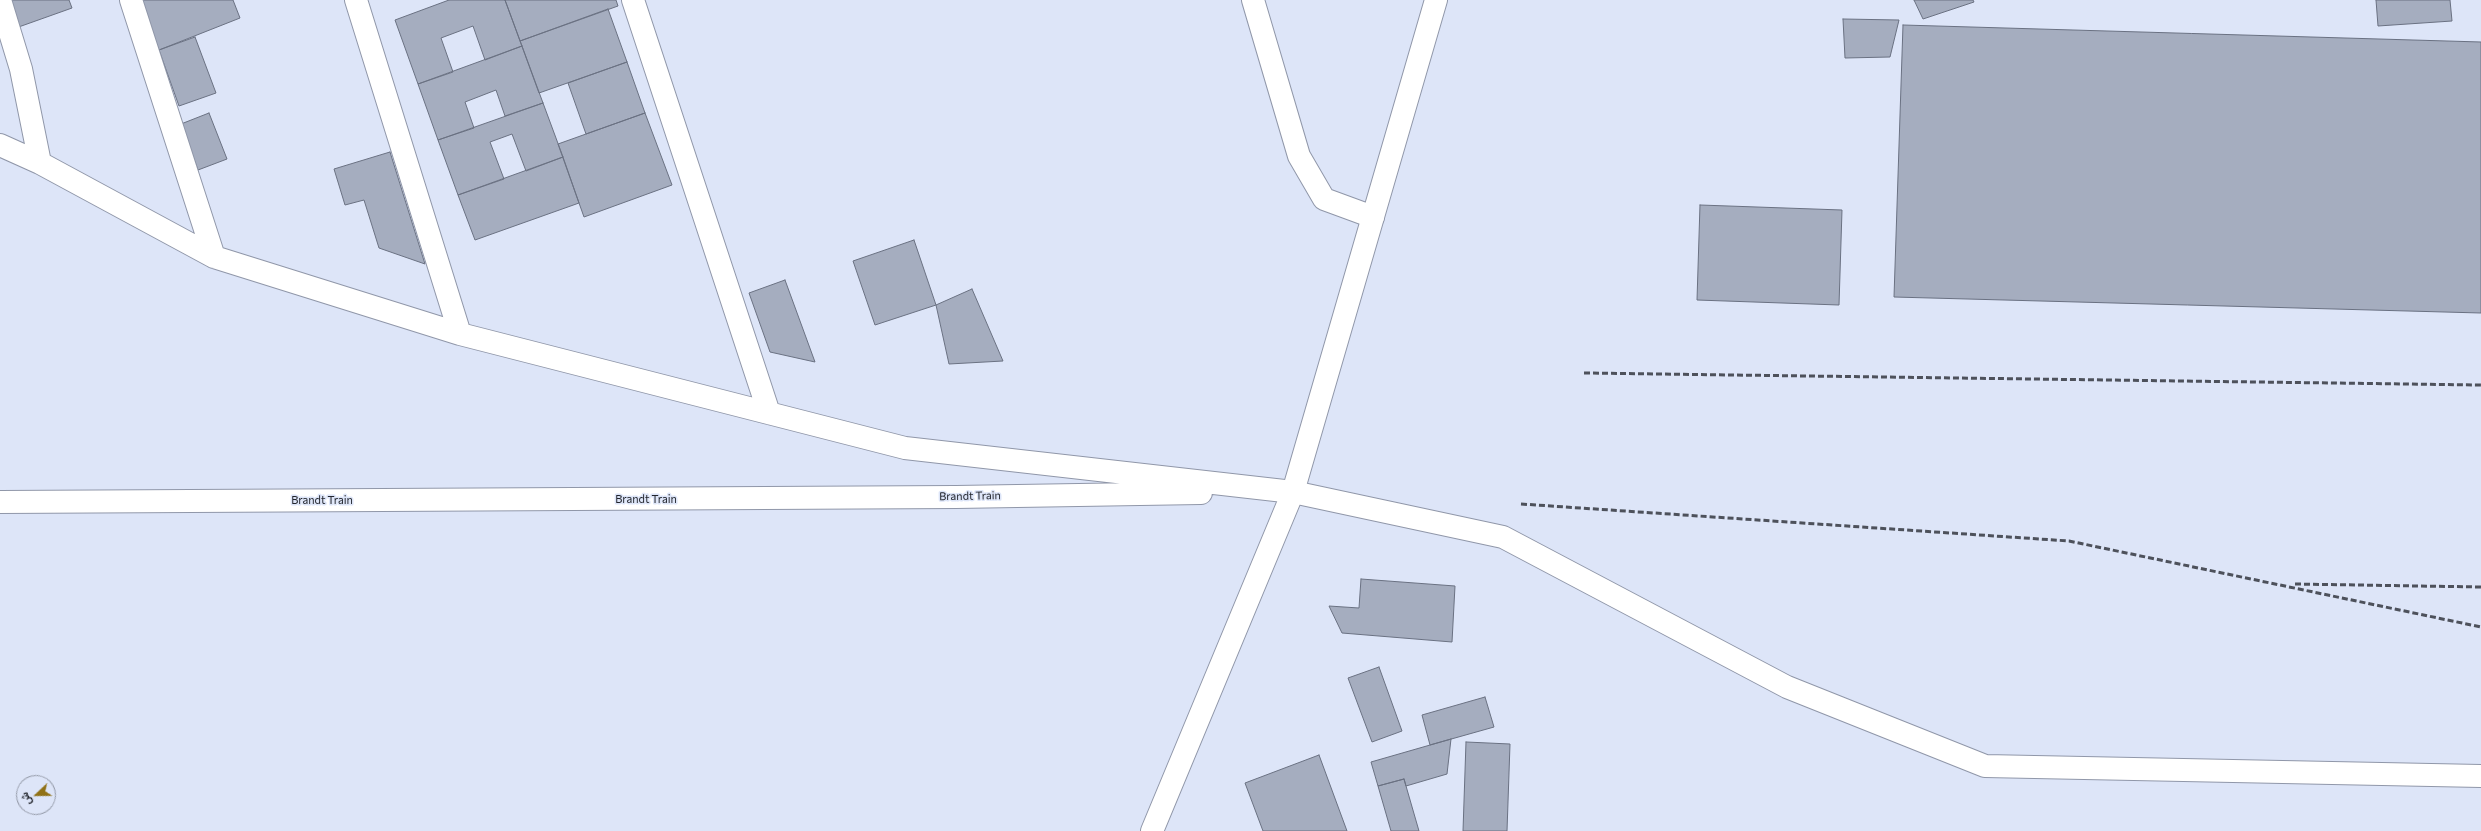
<!DOCTYPE html>
<meta charset="utf-8">
<style>
body{margin:0}
#map{position:relative;width:2481px;height:831px;overflow:hidden;background:#dde5f8;font-family:Commissioner,Vazirmatn,sans-serif}
canvas{display:block}
.north{position:absolute;left:16px;top:775px;width:40px;height:40px;box-sizing:border-box;background:#dde5f8;border:1px solid #9298a6;border-radius:50%;rotate:248deg;font-size:11px;font-weight:700;line-height:16px;text-align:center;color:#22252c}
.north::after{content:'';display:block;margin:auto;width:14px;height:18px;background:#907116;clip-path:polygon(50% 0,100% 100%,50% 72%,0 100%)}
</style>
<div id="map">
<canvas width="2481" height="831"></canvas>
<div class="north">ش</div>
</div>
<script>
const ctx = document.querySelector('canvas').getContext('2d');
ctx.lineJoin = 'round';
function paint(path, color) { ctx.fillStyle = color; ctx.fill(path, 'evenodd'); }
const shape = rows => new Path2D(rows.map(r => 'M' + r).join(''));
function strokePath(path, color, width, dash) { ctx.strokeStyle = color; ctx.lineWidth = width; ctx.lineCap = dash ? 'butt' : 'round'; ctx.setLineDash(dash || []); ctx.stroke(path); }
function drawText(font, color, halo, rows, align = 'center') {
  ctx.font = font + ' Commissioner,sans-serif'; ctx.lineWidth = 3; ctx.setLineDash([]); ctx.textBaseline = 'middle'; ctx.strokeStyle = halo; ctx.fillStyle = color; for (const [text, x, y, turn = 0] of rows) {
    ctx.save(); ctx.translate(x, y); ctx.rotate((+turn || 0) * Math.PI / 180); ctx.textAlign = isNaN(turn) ? turn : align; if (halo) ctx.strokeText(text, 0, 0); ctx.fillText(text, 0, 0); ctx.restore();
  }
}
const building = shape([
 [2,0,69,0,72,8,13,29,2,0],
 [139,0,233,0,240,18,159,50,139,0],
 [449,0,505,0,522,46,485,60,473,26,441,38,453,72,418,84,395,20,449,0],
 [505,0,616,0,618,6,520,41,505,0],
 [1914,0,1973,0,1974,2,1923,19,1914,0],
 [2376,0,2450,0,2452,21,2378,26,2376,0],
 [608,9,627,62,539,93,520,41,608,9],
 [1843,19,1899,20,1890,57,1845,58,1843,19],
 [1903,25,2481,42,2481,313,1894,297,1903,25],
 [195,37,216,93,179,106,159,50,195,37],
 [522,46,543,103,505,116,496,90,465,102,474,128,438,140,418,84,522,46],
 [627,62,645,113,586,134,568,83,627,62],
 [543,103,563,157,526,171,512,134,490,142,504,179,458,195,438,140,543,103],
 [209,113,227,159,198,170,181,124,209,113],
 [645,113,672,185,584,217,558,144,645,113],
 [390,152,425,264,379,248,364,200,345,205,334,169,390,152],
 [563,157,579,203,475,240,458,195,563,157],
 [1700,205,1842,210,1839,305,1697,300,1700,205],
 [914,240,936,305,875,325,853,261,914,240],
 [785,280,815,362,770,352,749,293,785,280],
 [972,289,1003,361,949,364,936,305,972,289],
 [1361,579,1455,586,1452,642,1342,633,1329,606,1359,608,1361,579],
 [1379,667,1402,731,1372,742,1348,678,1379,667],
 [1485,697,1494,727,1430,745,1422,715,1485,697],
 [1451,739,1447,774,1406,786,1404,779,1378,786,1371,762,1451,739],
 [1466,742,1510,744,1507,831,1463,831,1466,742],
 [1319,755,1347,831,1263,831,1245,783,1319,755],
 [1404,779,1406,786,1419,831,1391,831,1378,786,1404,779]
]);
const street = shape([
 [0,0,21,69,40,163],
 [131,0,214,257],
 [356,0,460,334],
 [633,0,769,413],
 [1253,0,1299,156,1324,199,1373,217],
 [0,145,40,163,214,257,460,334,905,448,1293,492,1503,537,1787,687,1985,766,2481,776],
 [0,502,956,497,1201,493]
]);
const secondary = shape([
 [1152,831,1293,492,1436,0]
]);
const rail = shape([
 [1584,373,2481,385],
 [1521,504,2069,541,2481,627],
 [2295,584,2481,587]
]);
const streetNames = [
 ["Brandt Train",970,496,-1],
 ["Brandt Train",646,499],
 ["Brandt Train",322,500]
];
paint(building, '#a5adbf');
strokePath(building, '#6a7182', 1);
strokePath(street, '#9097a9', 24);
strokePath(secondary, '#9097a9', 24);
strokePath(street, '#fff', 22);
strokePath(secondary, '#fff', 22);
strokePath(rail, '#4d515b', 3, [6, 3]);
drawText('11px', '#22252c', '#dde5f8', streetNames);
</script>
